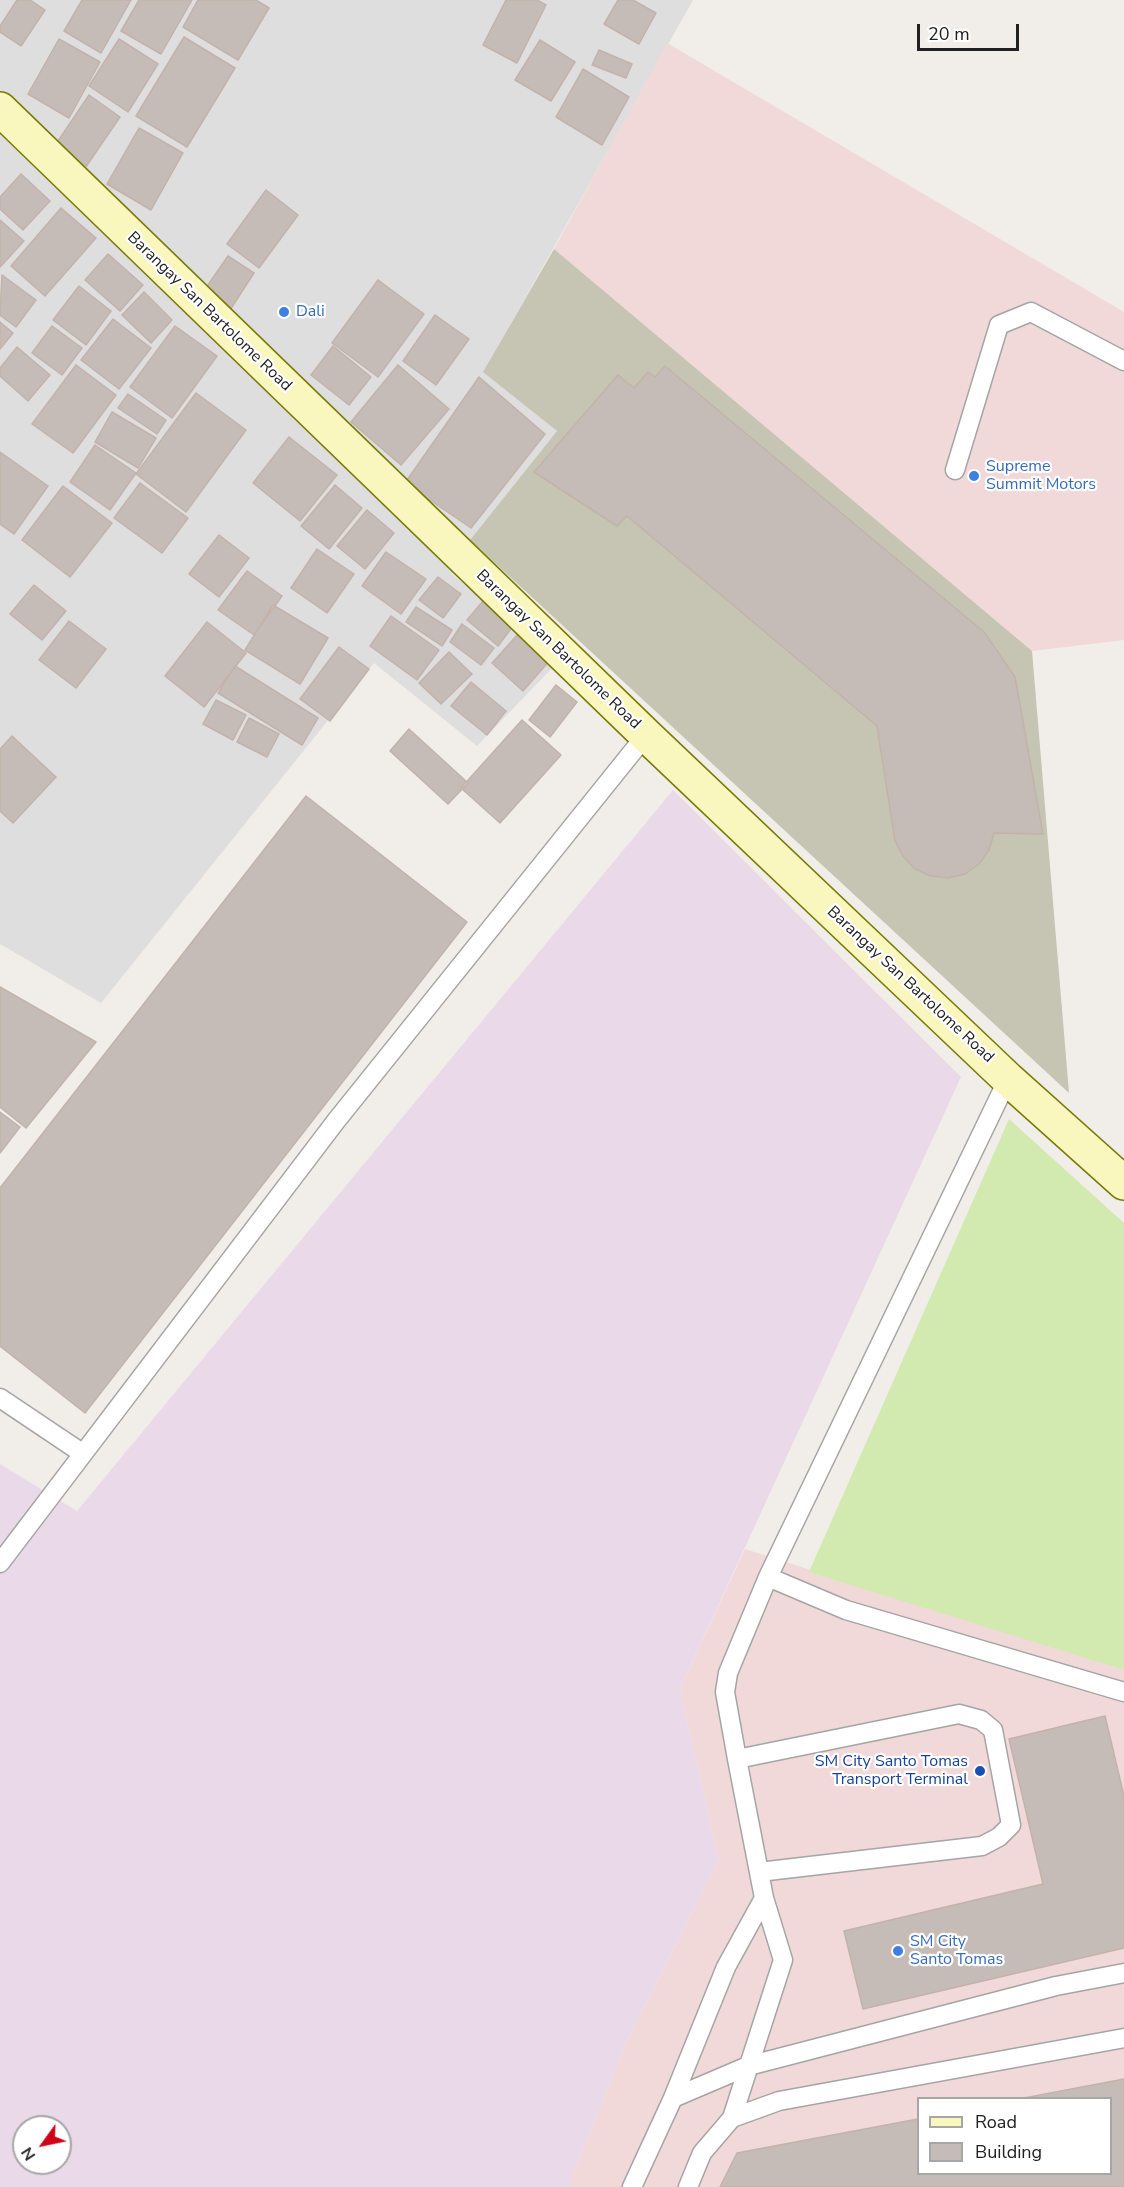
<!DOCTYPE html>
<style>
body{margin:0}
#map{position:relative;width:1124px;height:2187px;overflow:hidden;background:#f1ede8;font-family:"Nunito Sans",sans-serif}
canvas{display:block}
.legend{position:absolute;left:917px;top:2097px;width:195px;height:78px;box-sizing:border-box;background:#fff;border:2px solid #a6a6a6;margin:0;padding:8px 10px;list-style:none;font-size:18px;color:#212121}
.legend li{display:flex;align-items:center;gap:12px;height:30px}
.legend b{width:30px;border:2px solid #a6a6a6}
.north{position:absolute;left:12px;top:2115px;width:60px;height:60px;box-sizing:border-box;background:#fff;border:2px solid #a6a6a6;border-radius:50%;rotate:237deg;font-size:16px;font-weight:700;line-height:24px;text-align:center;color:#212121}
.north::after{content:'';display:block;margin:auto;width:21px;height:27px;background:#cf0318;clip-path:polygon(50% 0,100% 100%,50% 72%,0 100%)}
.scale{position:absolute;left:917px;top:24px;width:102px;height:27px;box-sizing:border-box;border:3px solid #212121;border-top:0;padding-left:8px;font-size:18px;line-height:21px;white-space:nowrap;color:#212121;-webkit-text-stroke:4px #fff;paint-order:stroke}
</style>
<div id="map">
<canvas width="1124" height="2187"></canvas>
<ul class="legend">
<li><b style="height:8px;background:#f9f6be"></b>Road</li>
<li><b style="height:16px;background:#c6bcb7"></b>Building</li>
</ul>
<div class="north">N</div>
<div class="scale">20 m</div>
</div>
<script>
const ctx = document.querySelector('canvas').getContext('2d');
ctx.lineJoin = 'round';
function paint(path, color) { ctx.fillStyle = color; ctx.fill(path, 'evenodd'); }
const shape = rows => new Path2D(rows.map(r => 'M' + r).join(''));
function strokePath(path, color, width, dash) { ctx.strokeStyle = color; ctx.lineWidth = width; ctx.lineCap = dash ? 'butt' : 'round'; ctx.setLineDash(dash || []); ctx.stroke(path); }
function drawText(font, color, halo, rows, align = 'center') {
  ctx.font = font + ' "Nunito Sans",sans-serif'; ctx.lineWidth = 4.5; ctx.setLineDash([]); ctx.textBaseline = 'middle'; ctx.strokeStyle = halo; ctx.fillStyle = color; for (const [text, x, y, turn = 0] of rows) {
    ctx.save(); ctx.translate(x, y); ctx.rotate((+turn || 0) * Math.PI / 180); ctx.textAlign = isNaN(turn) ? turn : align; if (halo) ctx.strokeText(text, 0, 0); ctx.fillText(text, 0, 0); ctx.restore();
  }
}
const residential = shape([
 [0,0,693,0,484,371,557,431,470,540,452,574,557,663,477,746,374,663,101,1003,0,944]
]);
const commercial = shape([
 [667,43,1124,312,1124,640,1032,651,554,249],
 [745,1549,1124,1670,1124,2187,568,2187,627,2041,719,1860,680,1689],
 [918,2098,1110,2098,1110,2174,918,2174]
]);
const industrial = shape([
 [673,790,961,1077,680,1689,719,1860,627,2041,568,2187,0,2187,0,1464,77,1511],
 [24,2127,60,2127,60,2163,24,2163]
]);
const construction = shape([
 [554,249,1032,651,1069,1093,470,540,557,431,483,372]
]);
const grass = shape([
 [1009,1119,1124,1223,1124,1670,809,1572]
]);
const building = shape([
 [17,0,30,0,45,10,21,46,0,32,0,26,17,0],
 [82,0,131,0,101,53,64,31,82,0],
 [139,0,192,0,161,54,121,31,139,0],
 [198,0,256,0,269,8,238,60,183,27,198,0],
 [506,0,537,0,546,5,517,63,483,45,506,0],
 [618,0,633,0,656,13,639,44,604,24,618,0],
 [184,37,235,68,187,147,136,116,184,37],
 [59,39,100,62,69,118,28,94,59,39],
 [119,39,158,64,128,112,89,86,119,39],
 [540,40,575,62,551,101,515,80,540,40],
 [599,50,632,64,626,78,592,65,599,50],
 [583,69,629,97,602,145,556,117,583,69],
 [89,95,120,117,83,171,52,150,89,95],
 [139,128,183,153,151,210,107,184,139,128],
 [21,174,50,201,23,230,0,209,0,197,21,174],
 [266,190,298,215,259,268,227,244,266,190],
 [61,208,96,238,45,296,11,266,61,208],
 [0,220,24,241,0,267,0,220],
 [108,254,143,285,120,311,85,280,108,254],
 [228,256,254,273,230,310,203,292,228,256],
 [2,275,36,300,16,327,0,315,2,275],
 [378,280,424,314,378,377,332,343,378,280],
 [79,286,111,311,86,345,53,320,79,286],
 [144,292,172,320,151,343,122,315,144,292],
 [435,315,469,339,436,385,403,361,435,315],
 [113,319,151,348,119,389,81,360,113,319],
 [0,322,13,333,0,349,0,322],
 [52,326,82,348,62,375,32,353,52,326],
 [175,326,217,356,172,418,130,387,175,326],
 [333,346,371,377,349,405,311,375,333,346],
 [17,347,50,375,28,401,0,376,0,368,17,347],
 [76,365,116,395,73,453,32,424,76,365],
 [398,365,449,409,401,465,351,422,398,365],
 [665,366,984,632,1015,677,1043,834,994,833,989,850,979,864,965,874,948,878,931,876,915,869,903,856,895,841,877,726,627,516,617,526,534,472,618,375,634,388,648,372,655,377,665,366],
 [479,377,545,434,471,528,405,483,479,377],
 [196,393,246,430,186,512,136,474,196,393],
 [128,394,166,420,157,434,118,408,128,394],
 [112,412,156,438,138,468,95,442,112,412],
 [289,437,337,475,300,521,253,483,289,437],
 [95,445,136,473,110,510,70,482,95,445],
 [0,452,48,486,14,534,0,524,0,452],
 [140,483,188,518,162,553,114,518,140,483],
 [335,485,362,508,329,549,301,526,335,485],
 [63,486,112,523,70,577,22,540,63,486],
 [367,510,394,533,365,569,337,546,367,510],
 [219,535,249,558,219,597,189,574,219,535],
 [317,549,354,574,327,613,291,588,317,549],
 [386,552,426,579,401,614,362,586,386,552],
 [247,571,282,596,254,635,218,610,247,571],
 [438,577,461,594,443,618,419,600,438,577],
 [34,585,66,611,42,640,10,614,34,585],
 [483,601,513,626,498,646,467,620,483,601],
 [273,605,328,638,300,684,245,650,273,605],
 [416,607,452,630,442,646,406,622,416,607],
 [391,616,439,650,417,680,370,646,391,616],
 [69,621,106,649,76,688,39,660,69,621],
 [207,622,246,653,204,707,165,676,207,622],
 [462,624,494,648,481,665,450,642,462,624],
 [520,632,551,659,523,691,492,663,520,632],
 [339,647,369,669,330,721,300,699,339,647],
 [449,652,472,674,441,704,419,683,449,652],
 [235,666,318,718,302,745,218,693,235,666],
 [471,682,506,711,487,735,451,706,471,682],
 [556,685,577,702,550,737,529,720,556,685],
 [216,700,246,715,233,740,203,724,216,700],
 [249,718,279,734,267,757,237,742,249,718],
 [522,720,561,755,500,823,461,788,522,720],
 [409,729,468,783,448,804,390,751,409,729],
 [12,736,56,777,13,823,0,811,0,749,12,736],
 [306,796,467,922,85,1413,0,1346,0,1188,306,796],
 [0,987,96,1042,26,1128,0,1107,0,987],
 [0,1112,20,1127,0,1153,0,1112],
 [1105,1716,1124,1796,1124,1948,863,2009,844,1931,1043,1884,1009,1739,1105,1716],
 [1124,2079,1124,2187,720,2187,737,2153,918,2119,918,2174,1110,2174,1110,2098,1024,2098,1124,2079]
]);
const lane = shape([
 [955,470,999,325,1031,312,1124,361],
 [0,1398,82,1453],
 [0,1563,336,1121,646,735],
 [768,1577,846,1610,1124,1692],
 [737,1759,959,1714,981,1720,993,1730,1011,1825,999,1837,982,1846,759,1872],
 [673,2098,726,1967,764,1898],
 [732,2118,779,2101,1124,2038],
 [632,2187,673,2098,748,2066,1056,1986,1124,1973],
 [688,2187,702,2153,732,2118,783,1960,764,1898,737,1759,725,1692,728,1673,768,1577,1008,1079]
]);
const secondary = shape([
 [0,109,646,735,1008,1079,1124,1183]
]);
const markers = [
 [284,312,6,"#3f7fe0"],
 [974,476,6,"#3f7fe0"],
 [980,1771,6,"#1a4fb4"],
 [898,1951,6,"#3f7fe0"]
];
const streetNames = [
 ["Barangay San Bartolome Road",209,312,44],
 ["Barangay San Bartolome Road",558,650,44],
 ["Barangay San Bartolome Road",910,985,43]
];
const shopNames = [
 ["Dali",296,312],
 ["Supreme",986,467],
 ["Summit Motors",986,485],
 ["SM City",910,1942],
 ["Santo Tomas",910,1960]
];
const transitNames = [
 ["SM City Santo Tomas",968,1762],
 ["Transport Terminal",968,1780]
];
paint(residential, '#dfdede');
paint(commercial, '#f1d8d9');
paint(industrial, '#eadae9');
paint(construction, '#c6c4b3');
paint(grass, '#d2eaaf');
paint(building, '#c6bcb7');
strokePath(building, '#c3b2aa', 1.5);
strokePath(lane, '#a5a5a5', 21);
strokePath(secondary, '#797906', 36);
strokePath(lane, '#fff', 18);
strokePath(secondary, '#f9f6be', 33);
for (const [x, y, r, color] of markers) { const dot = new Path2D(); dot.arc(x, y, r, 0, 2 * Math.PI); ctx.fillStyle = color; ctx.fill(dot); strokePath(dot, '#fff', 2); }
drawText('16px', '#212121', '#fff', streetNames);
drawText('16px', '#366cbe', '#fff', shopNames, 'left');
drawText('16px', '#164399', '#fff', transitNames, 'right');
</script>
